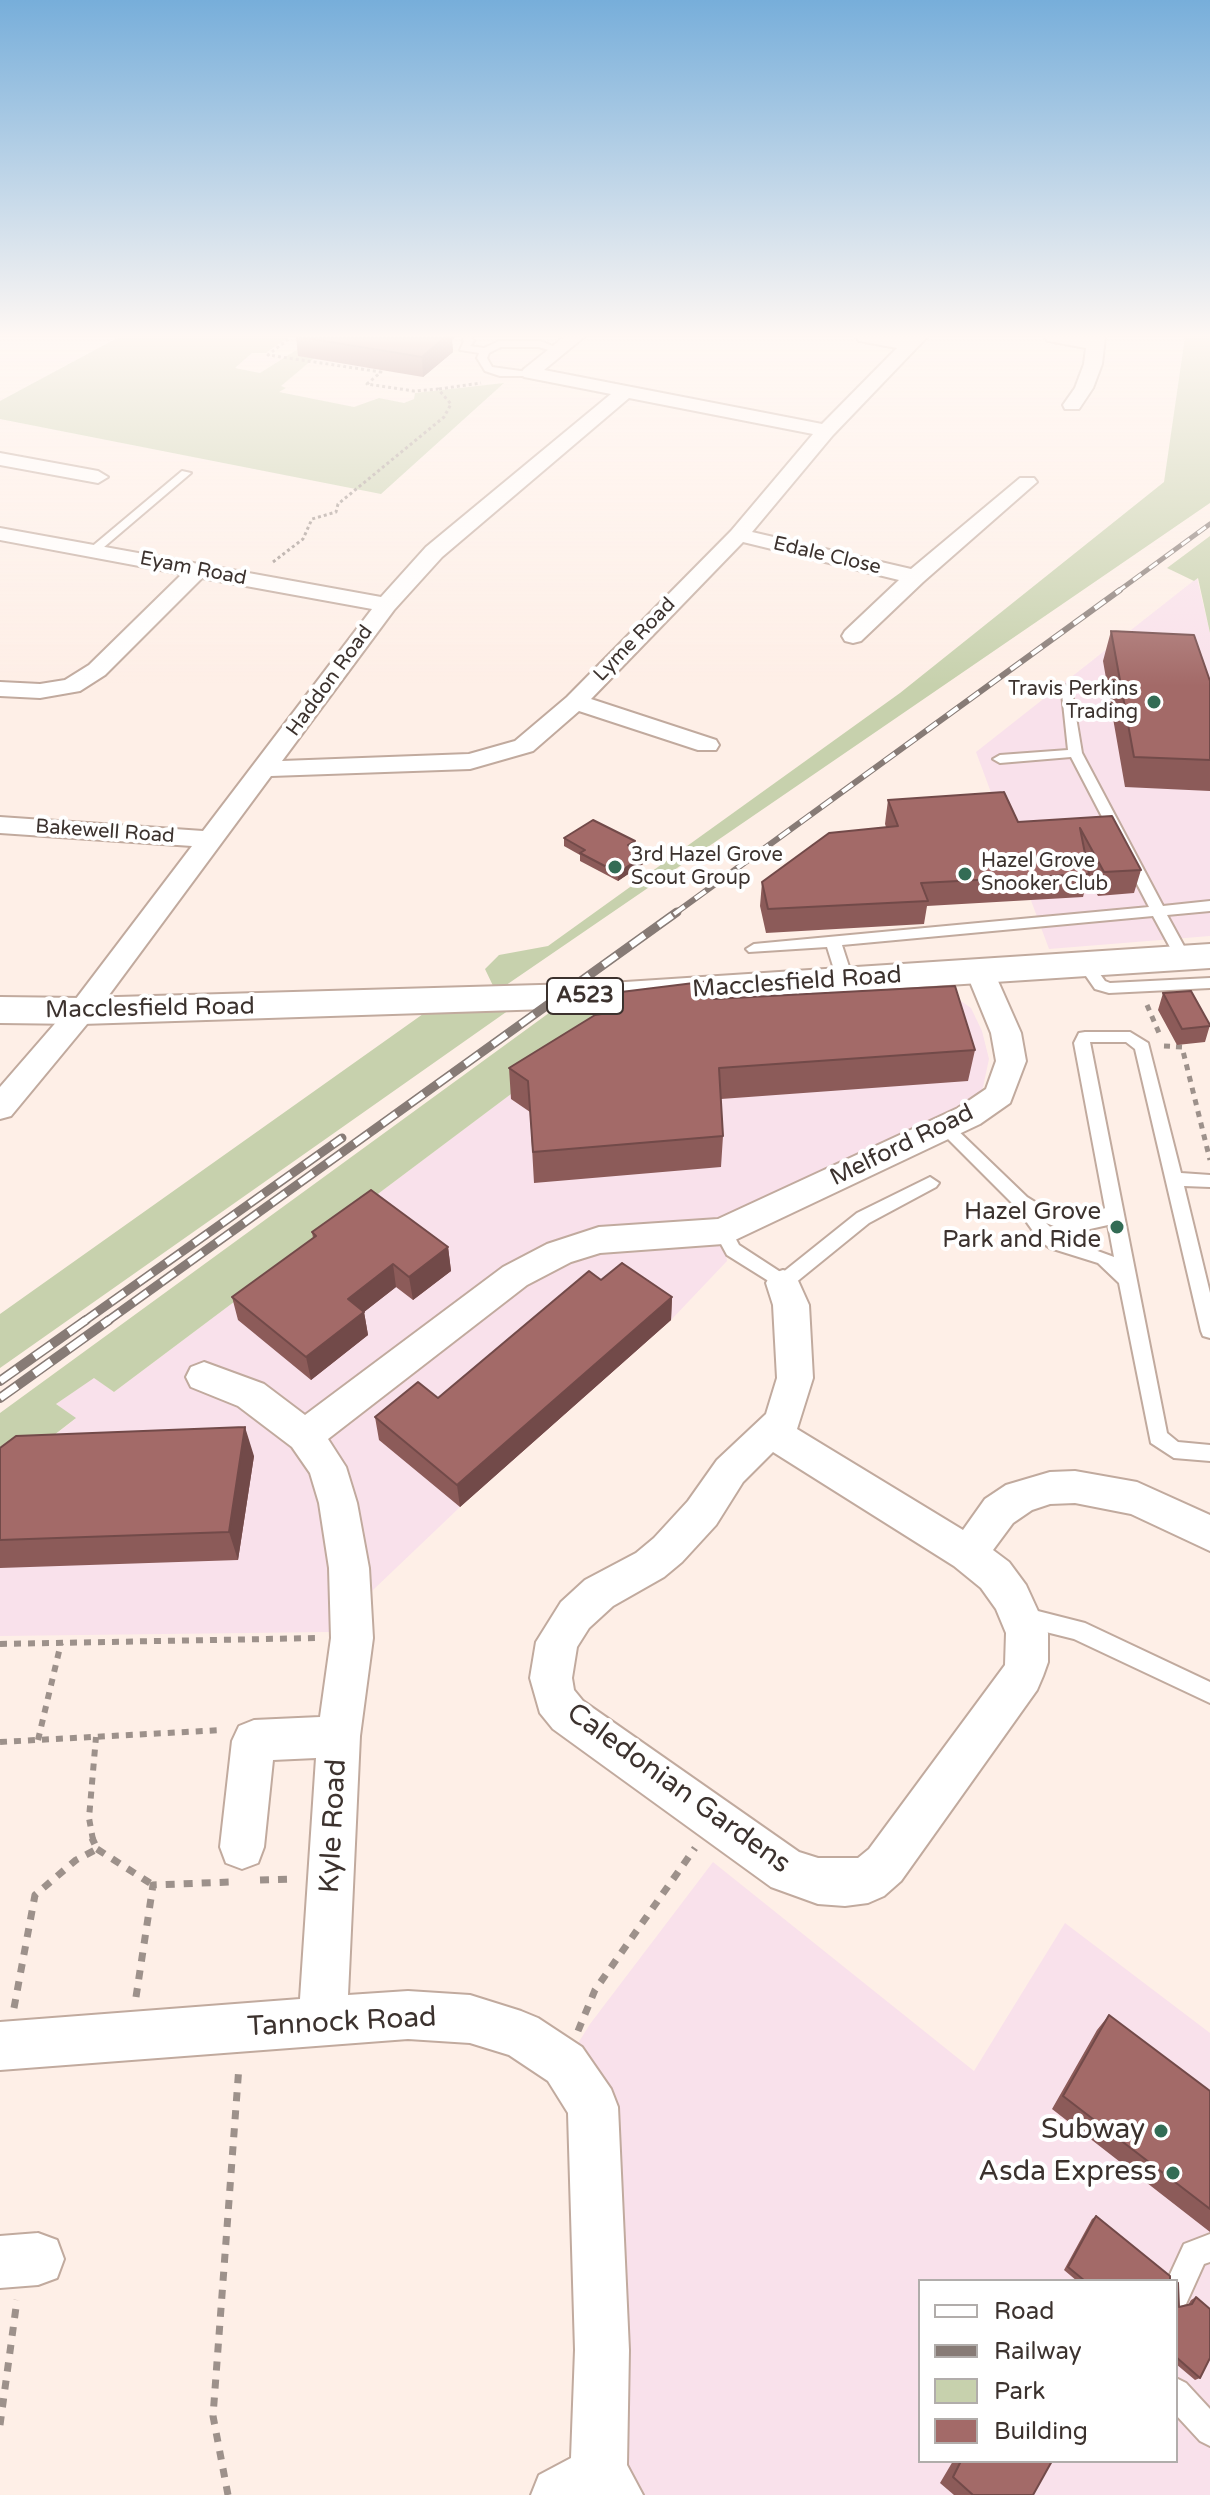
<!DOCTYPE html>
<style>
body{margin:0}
#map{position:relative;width:1210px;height:2495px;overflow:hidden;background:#feefe7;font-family:"Varela Round",sans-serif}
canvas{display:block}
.legend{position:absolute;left:918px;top:2279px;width:260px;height:184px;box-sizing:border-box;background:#fff;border:2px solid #b1adab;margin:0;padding:10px 14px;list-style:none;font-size:24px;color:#3c322e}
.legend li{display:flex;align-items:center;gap:16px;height:40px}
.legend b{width:40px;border:2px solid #b1adab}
</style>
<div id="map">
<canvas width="1210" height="2495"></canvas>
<ul class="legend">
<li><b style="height:10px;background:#fff"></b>Road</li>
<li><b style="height:10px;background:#877b76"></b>Railway</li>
<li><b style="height:22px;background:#c7d1ad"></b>Park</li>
<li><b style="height:22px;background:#a36a68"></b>Building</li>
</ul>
</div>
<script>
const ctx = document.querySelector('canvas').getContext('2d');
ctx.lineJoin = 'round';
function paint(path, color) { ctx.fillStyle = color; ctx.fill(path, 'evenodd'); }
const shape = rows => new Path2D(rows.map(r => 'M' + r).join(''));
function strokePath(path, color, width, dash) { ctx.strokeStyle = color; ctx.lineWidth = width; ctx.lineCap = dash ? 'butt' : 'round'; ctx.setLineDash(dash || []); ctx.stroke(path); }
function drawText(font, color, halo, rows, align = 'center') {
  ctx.font = font + ' "Varela Round",sans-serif'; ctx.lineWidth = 8; ctx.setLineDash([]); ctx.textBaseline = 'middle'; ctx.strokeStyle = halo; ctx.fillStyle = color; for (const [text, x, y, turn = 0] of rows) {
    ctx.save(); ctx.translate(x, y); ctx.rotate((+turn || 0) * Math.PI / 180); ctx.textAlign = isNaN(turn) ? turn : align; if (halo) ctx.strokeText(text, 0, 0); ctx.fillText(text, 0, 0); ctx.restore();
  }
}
const commercial = shape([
 [1197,578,1210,633,1210,936,1049,949,976,752],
 [958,999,971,1008,982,1031,989,1059,983,1087,969,1116,723,1231,727,1261,671,1320,460,1507,329,1632,0,1636,0,1478,75,1419,56,1404,94,1377,114,1392,607,1022],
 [713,1862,974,2071,1065,1923,1210,2033,1210,2495,561,2495,599,2474,565,2064,590,2024],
 [920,2281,1176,2281,1176,2461,920,2461]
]);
const green = shape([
 [119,337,288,337,266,353,252,353,235,368,260,373,298,349,319,354,281,386,286,388,279,392,354,407,379,398,404,403,414,399,415,393,504,383,381,494,0,419,0,401],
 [1185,337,1210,337,1210,503,496,992,485,969,499,955,548,946,900,693,1164,482],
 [1210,536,1210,633,1198,578,1194,581,1167,568],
 [597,978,607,1022,114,1392,94,1378,56,1404,76,1418,0,1477,0,1413],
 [509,1010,0,1368,0,1314,423,1014]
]);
const pathFar3 = shape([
 [439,389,481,383],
 [273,562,303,539,312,519,336,512,338,504,444,417,451,404,438,389,414,391,367,384,381,372,268,355,291,337]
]);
const pathFar2 = shape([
 [1147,1005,1159,1033],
 [1164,1046,1182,1047,1210,1160]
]);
const pathFar1 = shape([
 [0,1644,319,1638],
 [38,1740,61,1643],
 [0,1742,223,1730],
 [93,1840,89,1818,96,1737]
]);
const path = shape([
 [97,1849,153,1885],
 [260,1880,294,1879],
 [136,1997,153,1885,230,1882],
 [14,2008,35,1895,76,1860,97,1849,92,1838],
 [578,2031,595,1990,695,1848],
 [0,2425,17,2300],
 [228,2495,213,2416,239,2066]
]);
const service = shape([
 [462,337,471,337,474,341,470,346,484,348,499,341,540,341,563,350,558,353,539,347,501,347,489,353,487,358,492,367,535,373,530,376,500,376,485,371,477,358,479,353,460,350,464,341,462,337],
 [182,471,191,473,97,553,89,553,89,549,182,471],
 [1061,684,1071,687,1082,753,1163,906,1210,901,1210,911,1167,915,1191,959,1188,962,1178,962,1153,916,842,945,853,979,845,984,837,979,827,947,749,952,746,949,754,944,1149,907,1071,757,1000,763,993,759,1000,755,1068,750,1061,684],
 [1087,961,1092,963,1105,981,1110,983,1210,978,1210,988,1109,993,1095,989,1079,966,1087,961],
 [1085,1032,1130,1032,1148,1043,1181,1173,1210,1175,1210,1187,1184,1186,1210,1293,1210,1338,1203,1336,1201,1331,1135,1049,1126,1042,1090,1042,1167,1433,1178,1442,1210,1445,1210,1461,1174,1458,1151,1443,1119,1283,1098,1263,1050,1248,1040,1241,1016,1207,936,1127,938,1123,950,1123,1027,1197,1046,1209,1073,1219,1096,1215,1105,1208,1074,1043,1079,1033,1085,1032],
 [1046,1223,1072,1233,1108,1225,1114,1257,1062,1238,1046,1223],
 [930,1177,939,1183,936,1187,869,1223,789,1288,783,1290,727,1255,714,1231,717,1226,729,1226,739,1245,782,1273,857,1213,930,1177],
 [1022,1607,1085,1623,1210,1682,1210,1703,1074,1639,1014,1624,1011,1617,1014,1610,1022,1607],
 [1210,2234,1210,2262,1204,2264,1186,2304,1176,2308,1176,2281,1167,2281,1184,2244,1210,2234],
 [1176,2378,1186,2383,1210,2409,1210,2446,1200,2441,1176,2415,1176,2378]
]);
const minor = shape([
 [564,337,584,337,544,370,822,424,897,348,859,341,856,337,927,337,833,435,752,532,911,569,1020,478,1034,478,1037,482,923,582,861,641,853,643,845,641,842,636,845,631,899,580,743,542,591,699,716,740,719,745,716,750,698,750,579,711,533,751,470,769,271,776,92,1018,11,1116,0,1119,0,1087,72,1004,192,846,0,833,0,817,203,831,372,609,202,578,105,675,80,691,40,698,0,696,0,682,40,684,65,680,89,665,182,574,0,540,0,528,381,597,426,547,611,394,524,377,521,373,524,369,564,337],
 [629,398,813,434,731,531,567,697,515,741,469,754,282,761,394,610,442,557,629,398],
 [1045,337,1105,337,1102,364,1093,388,1079,409,1065,409,1063,405,1075,388,1084,364,1086,348,1048,341,1045,337],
 [0,453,98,471,108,477,98,483,0,465,0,453],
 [980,963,990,965,994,972,1021,1033,1026,1061,1010,1103,980,1124,735,1240,723,1244,600,1253,571,1262,527,1285,328,1439,346,1467,357,1503,369,1568,373,1638,360,1736,348,1995,408,1991,470,1995,521,2011,538,2018,582,2047,611,2089,618,2107,629,2350,627,2465,643,2495,531,2495,539,2475,571,2458,575,2350,568,2113,548,2081,509,2055,470,2043,408,2039,0,2070,0,2022,300,1999,316,1758,273,1760,264,1847,258,1863,242,1869,226,1863,220,1847,232,1741,239,1726,254,1720,320,1717,331,1638,329,1568,319,1503,310,1473,292,1447,238,1406,191,1387,186,1377,191,1367,204,1362,264,1384,305,1415,503,1267,547,1244,599,1227,718,1219,958,1108,986,1089,996,1061,991,1033,966,972,970,965,980,963],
 [783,1270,795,1274,809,1305,813,1378,797,1429,963,1530,985,1499,1006,1485,1050,1472,1075,1471,1137,1482,1210,1515,1210,1551,1131,1514,1075,1503,1050,1504,1032,1510,1013,1523,993,1550,1009,1562,1026,1585,1048,1633,1048,1662,1043,1676,1037,1690,901,1881,884,1896,868,1903,845,1906,818,1904,771,1887,553,1729,540,1713,530,1678,536,1642,561,1602,585,1580,636,1553,654,1538,688,1501,717,1460,766,1414,777,1378,773,1305,766,1283,771,1274,783,1270],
 [773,1452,954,1566,981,1588,996,1609,1006,1633,1005,1665,869,1849,858,1858,818,1858,799,1852,583,1701,574,1690,572,1678,577,1647,589,1628,613,1606,664,1577,682,1562,716,1525,743,1482,773,1452],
 [38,2233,57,2240,64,2259,57,2278,38,2285,0,2288,0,2236,38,2233]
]);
const trunk = shape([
 [1210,944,1210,968,610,1007,82,1024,0,1023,0,997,82,998,610,983,1210,944]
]);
const railFar3 = shape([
 [1117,592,1210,524]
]);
const railFar2 = shape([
 [674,914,1120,590]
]);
const railFar1 = shape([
 [83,1322,342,1138],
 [106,1322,677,912]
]);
const rail = shape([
 [0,1381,86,1320],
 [0,1398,109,1320]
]);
const wall = shape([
 [296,337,455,337,452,340,453,352,423,377,298,356],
 [1111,631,1210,681,1210,791,1125,787,1103,661],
 [888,800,1018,822,1112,816,1141,870,1134,893,1098,896,1088,878,1083,897,927,906,924,924,766,933,760,906,762,882,886,827,885,824],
 [564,838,635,841,634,848,646,854,646,862,618,881,580,861,580,855,564,846],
 [613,993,714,999,975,1050,968,1081,721,1099,723,1136,721,1167,534,1183,530,1112,511,1099,509,1068,613,1013],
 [1163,993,1210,1025,1205,1042,1177,1045,1158,1010],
 [312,1232,448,1247,451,1271,413,1300,396,1287,364,1312,368,1335,311,1380,238,1320,232,1297,313,1238],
 [601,1280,672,1297,671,1320,460,1507,379,1440,375,1417,438,1398],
 [0,1448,254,1456,238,1560,0,1568],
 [1109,2015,1210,2091,1210,2232,1052,2109,1097,2030],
 [1096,2216,1170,2280,1173,2281,1077,2281,1064,2270,1092,2219],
 [1176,2282,1179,2307,1188,2305,1191,2300,1196,2297,1200,2378,1195,2380,1176,2364],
 [953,2461,1052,2461,1033,2495,954,2495,940,2483]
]);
const shadedWall = shape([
 [442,337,455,337,452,340,453,352,423,377,422,357],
 [646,854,646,862,618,881,618,873],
 [448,1247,451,1271,413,1300,409,1277],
 [393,1264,396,1287,364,1312,368,1335,311,1380,306,1357,348,1299],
 [672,1297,671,1320,460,1507,457,1485],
 [245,1427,254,1456,238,1560,229,1532]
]);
const building = shape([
 [300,337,445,337,422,357,300,337],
 [1111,631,1194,635,1210,681,1210,760,1134,757,1111,631],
 [1004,792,1018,822,1112,816,1141,870,1104,872,1080,828,1089,874,921,883,928,901,768,909,762,882,829,833,898,826,888,800,1004,792],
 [593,820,635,841,628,845,646,854,618,873,580,853,585,850,564,838,593,820],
 [710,981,714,999,955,986,975,1050,719,1068,723,1136,533,1152,528,1081,509,1068,595,1015,615,1012,613,993,710,981],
 [1191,991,1210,1025,1210,1026,1182,1029,1163,993,1191,991],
 [371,1190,448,1247,409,1277,393,1264,348,1299,364,1312,306,1357,232,1297,316,1236,312,1232,371,1190],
 [622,1263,672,1297,457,1485,375,1417,418,1382,438,1398,589,1271,601,1280,622,1263],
 [245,1427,229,1532,0,1540,0,1448,16,1436,245,1427],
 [1109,2015,1210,2091,1210,2209,1063,2096,1109,2015],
 [1096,2216,1170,2276,1170,2280,1173,2281,1085,2281,1068,2267,1096,2216],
 [1176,2282,1178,2283,1179,2307,1192,2304,1196,2297,1210,2309,1210,2358,1200,2378,1176,2357,1176,2282],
 [961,2461,1052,2461,1033,2495,973,2495,953,2477,961,2461]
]);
const markers = [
 [1154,702,8,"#336c55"],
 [615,867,8,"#336c55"],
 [965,874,8,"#336c55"],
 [1117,1227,8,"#336c55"],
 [1161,2131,8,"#336c55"],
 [1173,2173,8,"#336c55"]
];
const farStreetnames = [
 ["Edale Close",827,556,13],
 ["Eyam Road",193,569,11],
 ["Lyme Road",635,640,-46],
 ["Haddon Road",330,681,-54],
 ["Bakewell Road",105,832,4]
];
const farPoinames = [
 ["Travis Perkins",1138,690,"right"],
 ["Trading",1138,713,"right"],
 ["3rd Hazel Grove",631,856],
 ["Scout Group",631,879],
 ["Hazel Grove",981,862],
 ["Snooker Club",981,885]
];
const shields = [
 [585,996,76]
];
const shieldNames = [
 ["A523",585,996]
];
const streetNames = [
 ["Macclesfield Road",797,983,-4],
 ["Macclesfield Road",150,1009,-1],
 ["Melford Road",902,1146,-26]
];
const poiNames = [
 ["Hazel Grove",1101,1213],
 ["Park and Ride",1101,1241]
];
const nearStreetnames = [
 ["Caledonian Gardens",678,1789,36],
 ["Kyle Road",334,1826,-87],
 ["Tannock Road",342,2023,-3]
];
const nearPoinames = [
 ["Subway",1145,2131],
 ["Asda Express",1157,2173]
];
paint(commercial, '#f9e1eb');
paint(green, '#c7d1ad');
strokePath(service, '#c1aa9e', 4);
strokePath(minor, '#c1aa9e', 4);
strokePath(trunk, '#c1aa9e', 4);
strokePath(pathFar3, '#9d918b', 3, [3, 3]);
strokePath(pathFar2, '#9d918b', 5, [6, 6]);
strokePath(pathFar1, '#9d918b', 6, [7, 7]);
strokePath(path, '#9d918b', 7, [9, 9]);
paint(service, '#fff');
paint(minor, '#fff');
paint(trunk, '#fff');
strokePath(railFar3, '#877b76', 5);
strokePath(railFar2, '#877b76', 6);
strokePath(railFar1, '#877b76', 9);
strokePath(rail, '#877b76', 10);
strokePath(railFar3, '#fff', 3, [10]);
strokePath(railFar2, '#fff', 4, [13]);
strokePath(railFar1, '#fff', 6, [17]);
strokePath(rail, '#fff', 7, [21]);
paint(wall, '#8c5b59');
paint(shadedWall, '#724a49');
paint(building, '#a36a68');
strokePath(building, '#724a49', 2);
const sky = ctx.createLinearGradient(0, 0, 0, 686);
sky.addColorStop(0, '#77aeda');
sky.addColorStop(0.49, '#fff8f4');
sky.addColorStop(1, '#fff8f400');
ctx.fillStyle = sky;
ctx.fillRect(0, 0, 1210, 686);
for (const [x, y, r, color] of markers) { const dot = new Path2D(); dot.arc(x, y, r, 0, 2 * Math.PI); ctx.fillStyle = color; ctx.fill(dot); strokePath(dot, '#fff', 3); }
drawText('20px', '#3c322e', '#fff', farStreetnames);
drawText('20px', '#3c322e', '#fff', farPoinames, 'left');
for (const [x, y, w] of shields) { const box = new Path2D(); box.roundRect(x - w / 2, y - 18, w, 36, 6); ctx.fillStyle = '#fff'; ctx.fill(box); strokePath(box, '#3c322e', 2); }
drawText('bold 22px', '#3c322e', null, shieldNames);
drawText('24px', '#3c322e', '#fff', streetNames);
drawText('24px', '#3c322e', '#fff', poiNames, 'right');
drawText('28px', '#3c322e', '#fff', nearStreetnames);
drawText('28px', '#3c322e', '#fff', nearPoinames, 'right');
</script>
